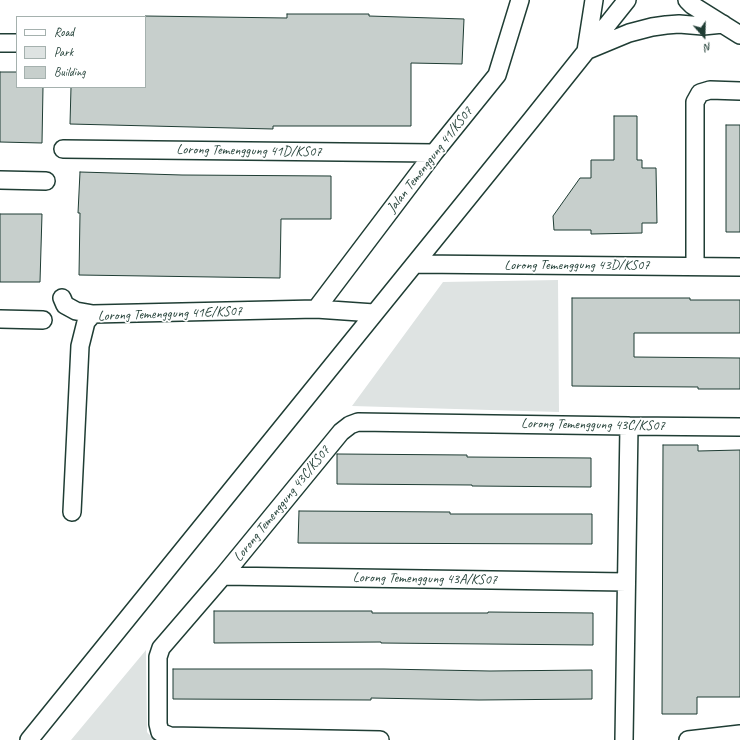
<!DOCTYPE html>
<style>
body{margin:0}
#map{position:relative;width:740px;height:740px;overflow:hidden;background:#fff;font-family:Caveat,sans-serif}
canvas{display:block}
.legend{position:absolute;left:16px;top:16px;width:130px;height:72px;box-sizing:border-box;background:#fff;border:1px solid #a5b1ae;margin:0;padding:5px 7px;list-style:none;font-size:12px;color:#1f3d34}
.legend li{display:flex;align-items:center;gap:8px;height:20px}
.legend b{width:20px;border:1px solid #a5b1ae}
.north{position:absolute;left:684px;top:16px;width:40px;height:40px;-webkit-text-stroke:3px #fff;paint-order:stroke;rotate:160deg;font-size:11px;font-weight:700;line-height:16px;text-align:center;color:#1f3d34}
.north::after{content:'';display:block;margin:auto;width:14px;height:18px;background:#1f3d34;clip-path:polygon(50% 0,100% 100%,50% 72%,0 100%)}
</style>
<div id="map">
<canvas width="740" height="740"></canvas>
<ul class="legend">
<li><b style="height:5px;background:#fff"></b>Road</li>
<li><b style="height:11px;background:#dee3e2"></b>Park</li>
<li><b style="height:11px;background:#c7cfcc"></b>Building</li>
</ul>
<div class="north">N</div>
</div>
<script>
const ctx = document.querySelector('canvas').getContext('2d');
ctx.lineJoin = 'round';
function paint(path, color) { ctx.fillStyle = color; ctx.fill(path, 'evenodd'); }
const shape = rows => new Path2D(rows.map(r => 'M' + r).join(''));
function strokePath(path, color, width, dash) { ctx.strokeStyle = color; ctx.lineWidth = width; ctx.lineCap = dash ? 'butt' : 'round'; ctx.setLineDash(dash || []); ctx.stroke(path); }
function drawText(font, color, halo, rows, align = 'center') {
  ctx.font = font + ' Caveat,sans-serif'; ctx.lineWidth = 3.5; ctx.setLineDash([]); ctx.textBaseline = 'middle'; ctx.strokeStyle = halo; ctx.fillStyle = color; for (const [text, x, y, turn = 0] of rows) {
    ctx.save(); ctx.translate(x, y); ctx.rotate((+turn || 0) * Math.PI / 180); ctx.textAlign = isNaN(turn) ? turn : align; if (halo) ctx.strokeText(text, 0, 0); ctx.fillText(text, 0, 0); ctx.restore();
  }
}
const green = shape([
 [558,280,559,412,352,406,443,282],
 [146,650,147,732,154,740,71,740]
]);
const building = shape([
 [287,14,369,14,369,16,464,19,462,64,411,63,411,126,273,126,273,129,70,124,71,87,145,87,145,16,287,18,287,14],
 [0,72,17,72,17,87,43,87,42,143,0,142,0,72],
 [614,116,637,116,637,160,642,160,642,168,656,168,657,223,642,223,642,233,591,234,591,230,554,230,553,216,580,178,591,178,591,160,614,160,614,116],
 [726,125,740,125,740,232,726,232,726,125],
 [80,172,182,175,331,176,331,219,281,219,280,278,79,275,80,213,78,213,80,172],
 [0,214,42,214,40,282,0,282,0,214],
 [572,298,690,298,690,300,740,300,740,333,634,333,634,357,740,358,740,389,698,389,698,387,572,386,572,298],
 [663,445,698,445,698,451,740,450,740,697,697,697,697,714,662,714,663,445],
 [337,454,467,455,467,457,591,458,591,487,472,486,472,485,337,484,337,454],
 [299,511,450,512,450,514,592,514,592,544,298,543,299,511],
 [214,611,372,611,372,613,488,613,488,612,593,613,593,645,381,643,381,642,214,643,214,611],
 [173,669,384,669,490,671,592,670,592,699,479,700,371,698,371,700,173,699,173,669]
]);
const street = shape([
 [687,0,692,5,740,35],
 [0,43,17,43],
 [588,50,629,33,652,27,666,25,679,24,703,26,723,24],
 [586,51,594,0],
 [63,149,434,153],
 [0,180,46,181],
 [415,264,740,267],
 [695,266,695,102,700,93,710,90,740,91],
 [62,298,65,305,76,311,93,314],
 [316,309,434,153,497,75,520,0],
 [0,319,43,320],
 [72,512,80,346,86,322,93,314,316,309,374,313],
 [223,576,626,582],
 [29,740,532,119,627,0],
 [380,740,170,736,160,732,158,724,158,657,161,648,223,576,341,432,350,425,358,422,629,426,740,427],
 [624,740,629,426],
 [688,740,740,734]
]);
const streetNames = [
 ["Lorong Temenggung 41D/KS07",249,151,1],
 ["Jalan Temenggung 41/KS07",430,160,-52],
 ["Lorong Temenggung 43D/KS07",577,265],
 ["Lorong Temenggung 41E/KS07",170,314,-2],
 ["Lorong Temenggung 43C/KS07",593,425,1],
 ["Lorong Temenggung 43C/KS07",282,504,-51],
 ["Lorong Temenggung 43A/KS07",425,579,1]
];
paint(green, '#dee3e2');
paint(building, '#c7cfcc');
strokePath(building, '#1f3d34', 1);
strokePath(street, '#1f3d34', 20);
strokePath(street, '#fff', 17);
drawText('14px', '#1f3d34', '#fff', streetNames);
</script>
